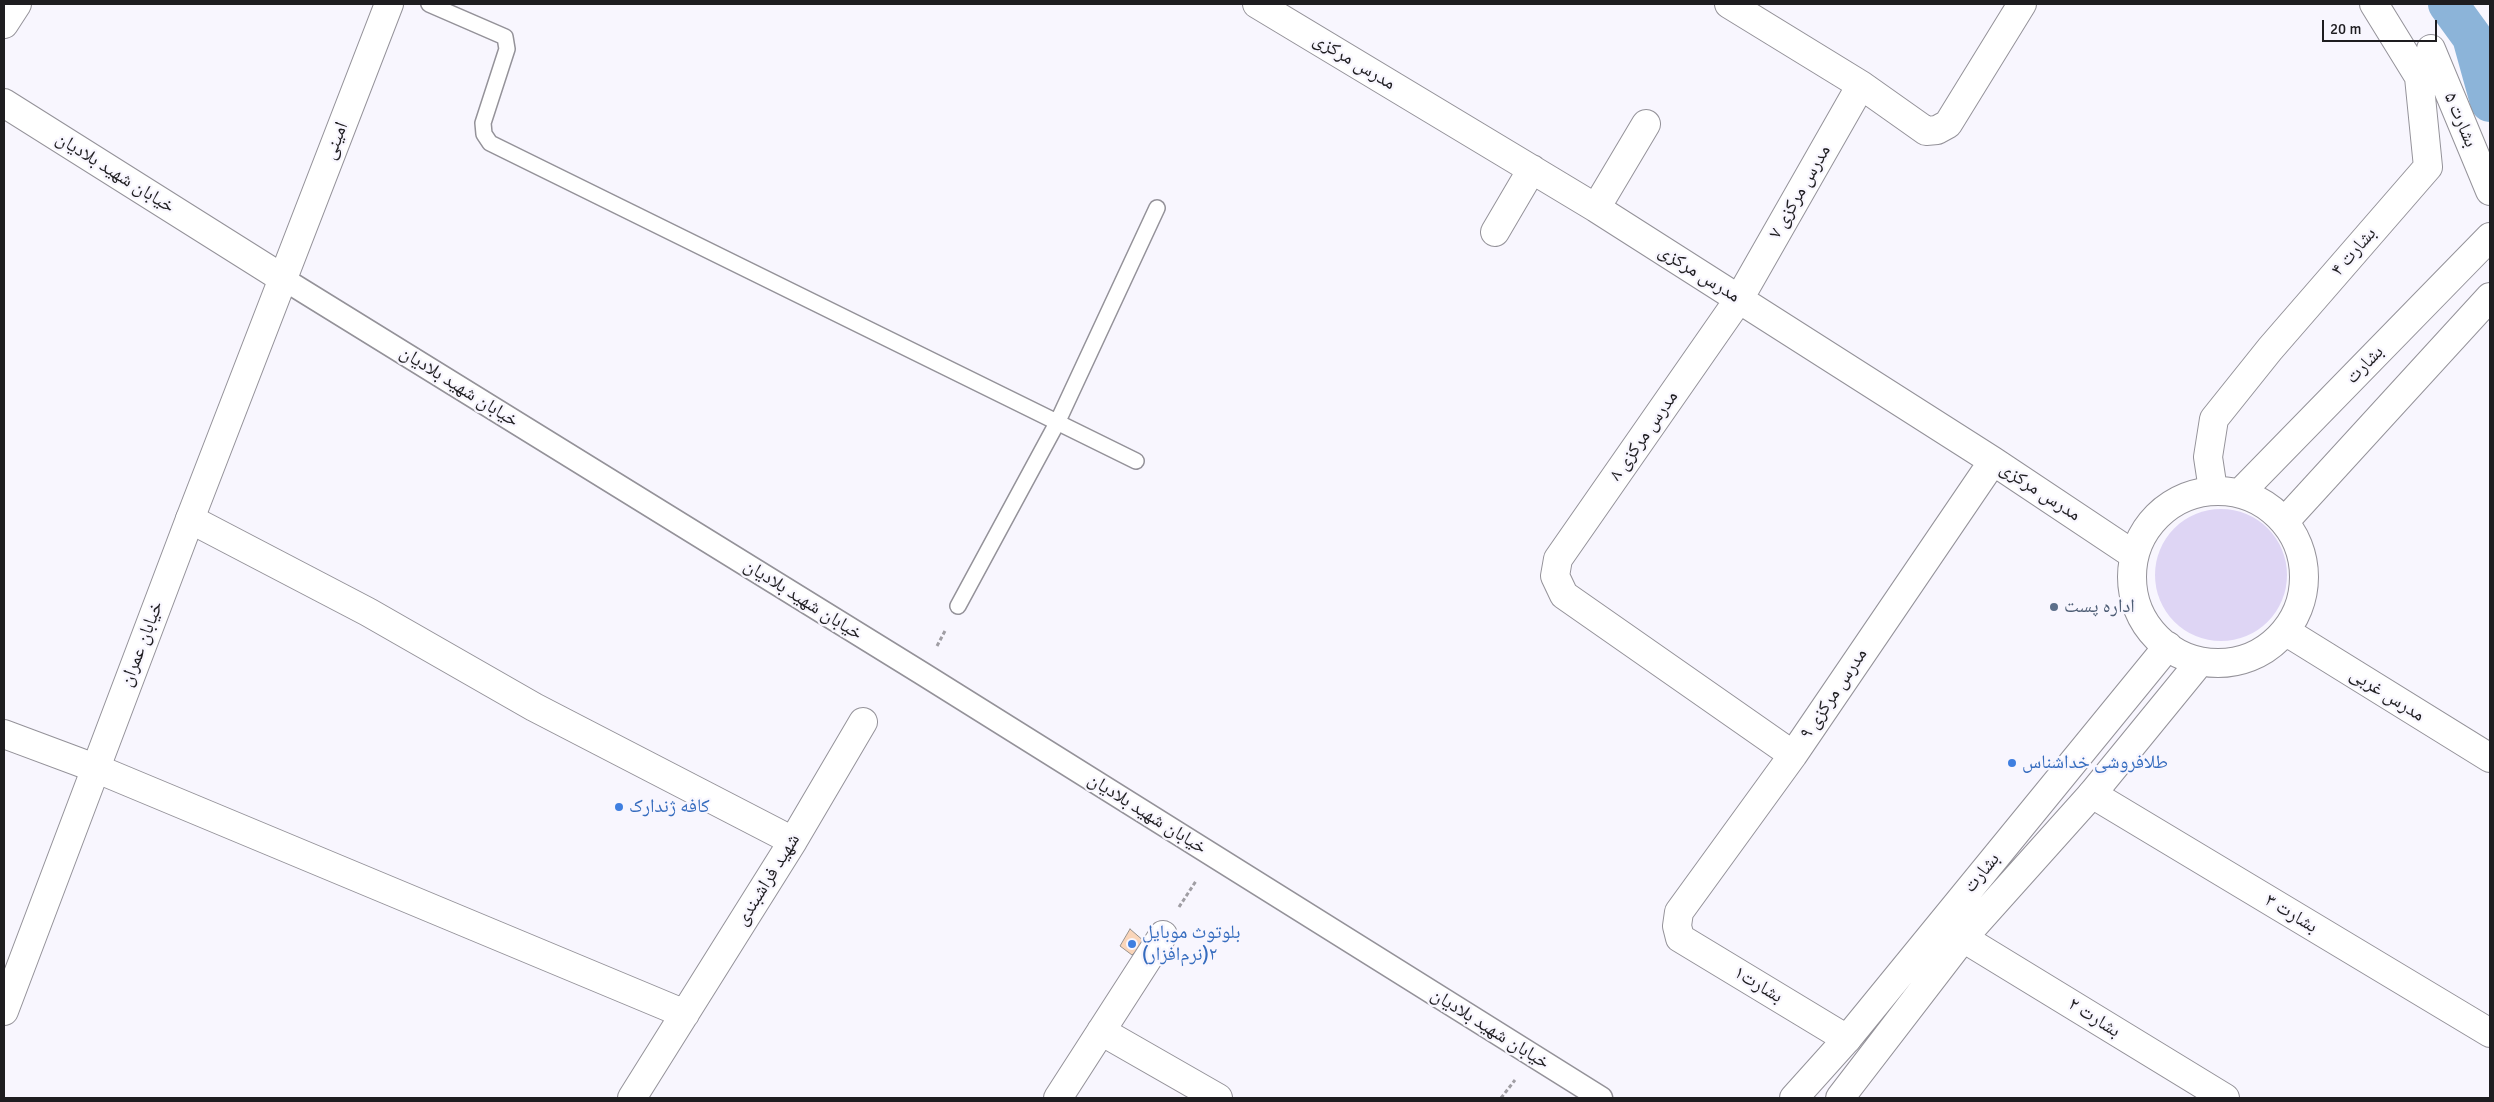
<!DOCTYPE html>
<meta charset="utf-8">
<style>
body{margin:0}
#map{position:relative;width:2494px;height:1102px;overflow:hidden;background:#f8f6fe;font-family:Signika,sans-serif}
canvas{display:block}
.frame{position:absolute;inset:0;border:5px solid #1e1d20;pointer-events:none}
.scale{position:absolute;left:2322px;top:20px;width:115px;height:22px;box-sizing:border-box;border:2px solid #1e1d20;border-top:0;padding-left:6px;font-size:15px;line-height:18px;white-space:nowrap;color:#1e1d20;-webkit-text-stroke:4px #f8f6fe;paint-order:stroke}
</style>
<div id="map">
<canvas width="2494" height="1102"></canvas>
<div class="frame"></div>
<div class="scale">20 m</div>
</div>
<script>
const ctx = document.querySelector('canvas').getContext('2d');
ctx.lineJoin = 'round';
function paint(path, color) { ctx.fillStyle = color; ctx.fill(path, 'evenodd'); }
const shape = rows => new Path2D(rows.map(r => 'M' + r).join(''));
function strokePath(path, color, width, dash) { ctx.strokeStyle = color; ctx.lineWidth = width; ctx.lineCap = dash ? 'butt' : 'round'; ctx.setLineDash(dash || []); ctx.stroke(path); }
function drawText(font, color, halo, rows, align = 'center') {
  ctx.font = font + ' Signika,"Noto Naskh Arabic",sans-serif'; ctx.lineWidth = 4.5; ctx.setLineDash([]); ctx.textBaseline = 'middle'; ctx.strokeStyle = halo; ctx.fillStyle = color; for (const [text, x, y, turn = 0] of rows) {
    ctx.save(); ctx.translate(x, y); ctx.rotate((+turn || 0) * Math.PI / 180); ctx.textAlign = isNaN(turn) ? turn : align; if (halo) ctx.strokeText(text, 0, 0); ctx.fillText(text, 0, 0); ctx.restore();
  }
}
const green = shape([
 '2155 575a66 66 0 1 1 132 0a66 66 0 1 1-132 0Z'
]);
const canal = shape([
 [2448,4,2472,37,2490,102]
]);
const building = shape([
 [1130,929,1145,942,1132,955,1120,946,1130,929]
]);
const path = shape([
 [937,646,946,629],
 [1179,907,1196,881],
 [1501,1098,1515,1080]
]);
const service = shape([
 [429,4,505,37,507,49,483,123,484,134,490,143,1136,461],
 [958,606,1057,423,1157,208]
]);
const pedestrian = shape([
 [282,278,923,674,1601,1098]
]);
const minor = shape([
 [1257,4,1596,208,1993,461,2134,555],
 [1729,4,1861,85,1926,131,1937,130,1948,124,2022,4],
 [4,24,17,4],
 [2431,49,2490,191],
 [1596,208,1646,124],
 [1495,232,1532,169],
 [2213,490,2208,457,2214,419,2270,349,2428,167,2419,77,2374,4],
 [190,519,368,612,534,707,793,841],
 [4,734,95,768,685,1014],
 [1793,755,1564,595,1555,576,1558,559,1739,299,1861,85],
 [2092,794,2490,1033],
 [1963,938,2225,1098],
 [1101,1031,1218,1098],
 [1847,1039,1680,938,1677,926,1679,912,1793,755,1993,461],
 [632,1098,793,841,863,722],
 [1058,1098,1163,935]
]);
const tertiary = shape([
 [4,103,282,278],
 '2132 577a86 86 0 1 1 172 0a86 86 0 1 1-172 0Z',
 [2240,493,2490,237],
 [2285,521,2490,297],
 [2285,631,2490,758],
 [4,1011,190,519,389,4],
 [1794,1098,1847,1039,2168,646],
 [1840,1098,1963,938,2092,794,2199,663]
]);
const markers = [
 [2054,607,5,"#5c6f8a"],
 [2012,763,5,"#3f7fe0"],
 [619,807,5,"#3f7fe0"],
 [1132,944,5,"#3f7fe0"]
];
const streetNames = [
 ["مدرس مرکزی",1354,62,31],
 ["بشارت ۵",2460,120,67],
 ["امینی",336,141,-69],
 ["خیابان شهید بلادیان",115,173,32],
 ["مدرس مرکزی ۷",1800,192,-60],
 ["بشارت ۴",2354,252,-49],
 ["مدرس مرکزی",1699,274,32],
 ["بشارت",2365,365,-46],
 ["خیابان شهید بلادیان",459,387,32],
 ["مدرس مرکزی ۸",1644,436,-55],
 ["مدرس مرکزی",2040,492,33],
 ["خیابان شهید بلادیان",803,600,32],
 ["خیابان عمران",142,644,-69],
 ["مدرس مرکزی ۹",1834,694,-56],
 ["مدرس غربی",2387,695,32],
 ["خیابان شهید بلادیان",1147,814,32],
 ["بشارت",1982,873,-51],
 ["شهید فراشبندی",768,880,-58],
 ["بشارت ۳",2291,914,31],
 ["بشارت۱",1758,985,31],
 ["بشارت ۲",2094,1018,32],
 ["خیابان شهید بلادیان",1490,1029,32]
];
const serviceNames = [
 ["اداره پست",2064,607]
];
const shopNames = [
 ["طلافروشی خداشناس",2022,763],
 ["کافه ژندارک",629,807],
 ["بلوتوث موبایل",1142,933],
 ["(نرم‌افزار)۲",1142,955]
];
paint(green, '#ded5f4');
strokePath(canal, '#8cb4d9', 40);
paint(building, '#fad5b9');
strokePath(building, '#99928d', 1);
strokePath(service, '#949299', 18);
strokePath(pedestrian, '#949299', 25);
strokePath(minor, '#949299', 30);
strokePath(tertiary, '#949299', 30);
strokePath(path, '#a09ea4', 3, [4, 2.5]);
strokePath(service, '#fff', 15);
strokePath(pedestrian, '#fff', 22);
strokePath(minor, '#fff', 28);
strokePath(tertiary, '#fff', 28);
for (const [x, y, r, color] of markers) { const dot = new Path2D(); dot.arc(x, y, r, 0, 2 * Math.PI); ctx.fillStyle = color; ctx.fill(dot); strokePath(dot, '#f8f6fe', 2); }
drawText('19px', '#1e1d20', '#f8f6fe', streetNames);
drawText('19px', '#4e5e75', '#f8f6fe', serviceNames, 'left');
drawText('19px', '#366cbe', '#f8f6fe', shopNames, 'left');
</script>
